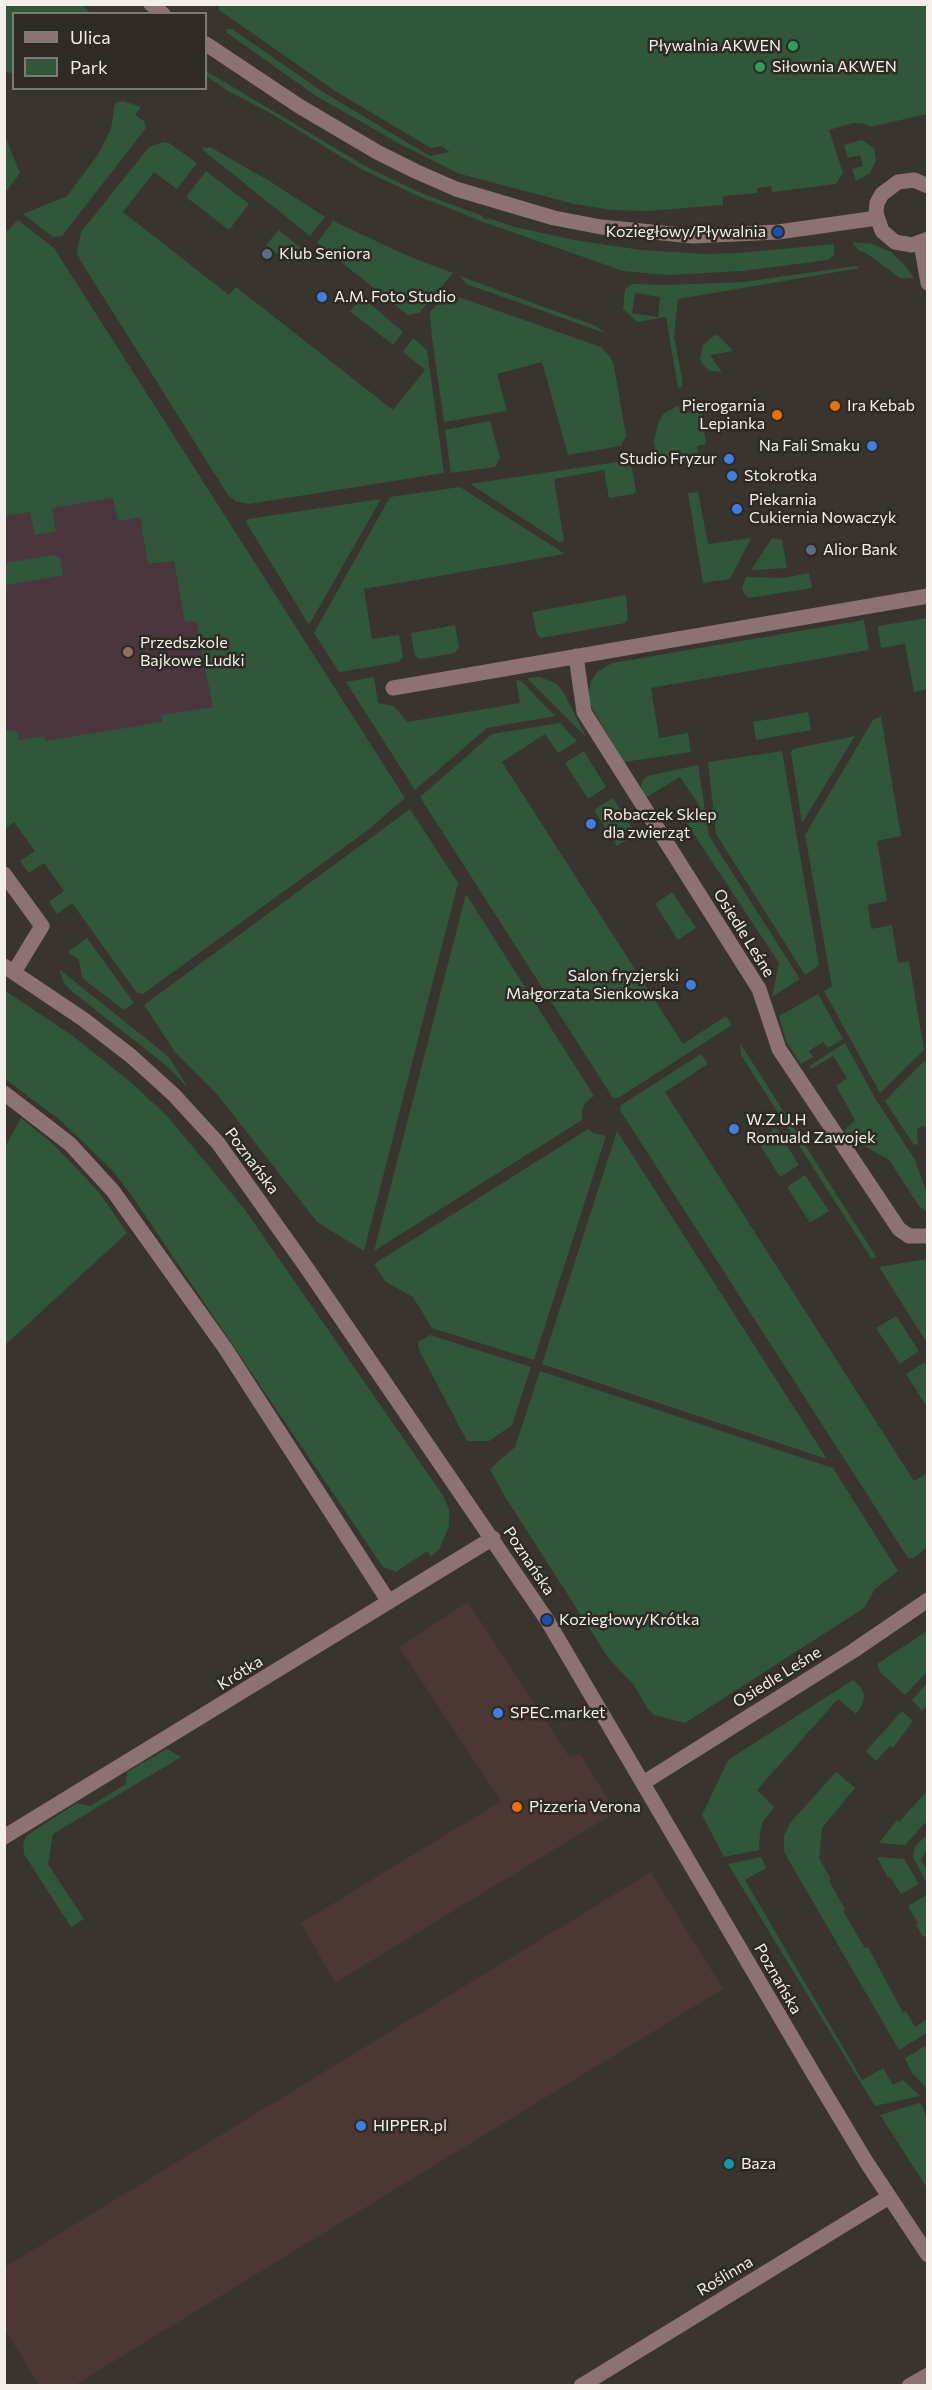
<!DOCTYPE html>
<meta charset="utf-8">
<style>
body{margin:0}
#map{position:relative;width:932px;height:2390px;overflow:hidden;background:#39342d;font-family:Commissioner,sans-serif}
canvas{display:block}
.frame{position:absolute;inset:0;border:6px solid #f2efea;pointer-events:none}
.legend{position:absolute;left:12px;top:12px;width:195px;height:78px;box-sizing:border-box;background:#2f2a23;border:2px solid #7d7973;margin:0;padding:8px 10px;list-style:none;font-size:18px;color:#f2efea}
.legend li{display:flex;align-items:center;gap:12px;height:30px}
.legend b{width:30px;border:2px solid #7d7973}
</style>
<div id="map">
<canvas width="932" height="2390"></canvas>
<div class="frame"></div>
<ul class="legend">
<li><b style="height:8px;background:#8c7273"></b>Ulica</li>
<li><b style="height:16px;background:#30573b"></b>Park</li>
</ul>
</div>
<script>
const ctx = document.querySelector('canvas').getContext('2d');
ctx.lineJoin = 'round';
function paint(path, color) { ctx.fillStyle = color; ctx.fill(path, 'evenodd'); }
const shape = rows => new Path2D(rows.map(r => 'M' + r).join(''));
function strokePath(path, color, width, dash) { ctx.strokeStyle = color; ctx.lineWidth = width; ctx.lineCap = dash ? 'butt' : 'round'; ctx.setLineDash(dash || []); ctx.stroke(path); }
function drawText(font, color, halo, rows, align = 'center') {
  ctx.font = font + ' Commissioner,sans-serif'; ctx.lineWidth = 5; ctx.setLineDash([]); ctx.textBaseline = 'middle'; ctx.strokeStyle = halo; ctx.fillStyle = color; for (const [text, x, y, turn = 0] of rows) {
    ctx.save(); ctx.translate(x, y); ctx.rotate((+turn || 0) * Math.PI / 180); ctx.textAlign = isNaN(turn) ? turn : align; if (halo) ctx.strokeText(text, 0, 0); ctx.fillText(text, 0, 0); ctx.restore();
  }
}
const commercial = shape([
 [468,1602,570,1758,580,1753,616,1812,335,1983,301,1923,501,1801,399,1647],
 [651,1872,723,1989,75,2385,39,2385,5,2330,5,2267]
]);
const education = shape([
 [128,468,367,827,5,804,4,500]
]);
const green = shape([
 [5,4,82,5,91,13,14,14,13,73,5,72],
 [219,5,927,5,927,114,870,127,865,124,853,123,829,130,843,173,836,184,772,192,771,186,757,188,757,193,723,196,723,205,647,211,612,210,574,204,460,174,400,144,316,96,226,32,228,29,232,29,323,92,430,156,450,152,442,146,431,148,335,91,219,10],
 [206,71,365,166,421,193,483,216,482,218,486,220,488,218,515,227,574,240,641,250,705,254,740,253,834,244,834,255,828,260,742,271,667,275,623,271,478,220,418,196,361,169,272,114,228,91,206,76],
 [123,101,141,107,135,115,144,121,146,128,62,236,53,237,23,214,67,196,99,153,111,129,115,103],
 [5,136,20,173,5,193,4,193],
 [862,140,874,148,876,160,870,173,856,181,852,169,863,166,860,155,848,158,844,145],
 [163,142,169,143,197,163,177,189,154,172,123,212,229,295,236,287,393,410,425,370,403,352,413,338,427,350,444,473,249,504,235,501,228,495,80,260,77,252,81,232,149,147],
 [202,146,206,148,210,147,271,182,325,217,310,236,203,150],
 [206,171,249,204,229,230,186,197],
 [18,220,54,248,405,798,368,830,143,994,137,993,72,903,57,914,49,902,64,891,44,863,29,873,20,861,35,851,14,822,5,829,5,730,17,731,19,740,44,736,46,741,162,722,161,715,213,707,196,621,185,622,174,561,148,564,140,517,118,521,113,498,52,508,56,531,35,535,30,512,5,516,4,234],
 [333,221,408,256,453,273,419,313,408,315,317,243],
 [279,230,301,248,289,263,266,245],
 [852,242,872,244,891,252,907,268,914,278,900,278,866,253,858,250],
 [856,266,860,268,678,299,674,336,682,379,682,387,678,388,666,317,637,322,623,309,625,289,632,284,668,285,743,282],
 [635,293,660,297,658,317,632,313],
 [460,276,596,326,605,333,466,284],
 [450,294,601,347,611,358,614,366,626,436,621,446,568,455,542,362,497,374,507,411,444,422,432,338,430,312,444,297],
 [362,297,403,332,393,345,350,311],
 [715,335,719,336,733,351,710,355,722,372,710,371,705,367,700,360,703,345],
 [679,405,680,413,701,410,706,444,697,446,698,456,657,463,654,440,659,421,664,413],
 [490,421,500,458,495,467,451,473,445,430],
 [624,461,632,468,636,491,633,494,609,498,604,470,554,479,564,541,559,542,470,484],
 [460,487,565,554,364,589,372,639,399,635,403,657,399,662,339,672,314,633,390,497],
 [698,492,708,544,751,538,730,579,703,583,688,493],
 [381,499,309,625,246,522,248,519],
 [772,538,782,540,787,568,751,570],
 [54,555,60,558,63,575,5,585,5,563],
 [809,573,812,588,749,598,744,594,742,587,746,577,784,578],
 [626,595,628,619,625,623,541,638,537,634,532,612],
 [927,618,927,689,914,692,905,644,881,648,878,626],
 [864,620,869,650,651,688,659,738,688,733,691,752,624,762,591,706,588,698,591,681,597,672,612,663],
 [455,625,459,647,455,653,420,659,415,656,411,633],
 [374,677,378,703,394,706,407,722,520,703,516,680,521,681,555,716,487,728,415,790,346,682],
 [540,677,555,683,563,691,586,737,527,678],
 [808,712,811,730,756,740,753,722],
 [881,716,901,836,877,841,887,901,868,905,871,929,892,925,898,963,909,961,924,1050,880,1093,824,991,832,986,805,835,873,720],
 [560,723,577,741,558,753,545,734,502,762,683,1044,726,1016,732,1025,618,1098,613,1098,420,797,492,734],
 [855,736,802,823,791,753,793,749],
 [584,751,606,787,588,799,565,763],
 [782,751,819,965,805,975,716,834,708,762],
 [698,765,709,836,800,979,772,997,779,963,682,816,699,805,680,777,645,798,641,789,642,781,647,776],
 [613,798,636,834,617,846,594,810],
 [410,809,458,883,364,1251,317,1222,217,1094,175,1052,144,1005],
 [672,892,696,928,678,940,655,904],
 [466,894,594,1096,586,1102,582,1110,582,1120,374,1251],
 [87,938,134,1003,124,1010,82,978,79,960,68,952],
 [59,969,169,1057,188,1088,168,1067,69,989,64,983],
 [4,990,73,1036,133,1084,168,1117,243,1207,444,1497,449,1510,449,1526,440,1548,431,1557,427,1551,396,1572,383,1567,130,1193,112,1170,60,1120,5,1079],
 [818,994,843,1039,828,1048,823,1042,809,1051,813,1057,801,1064,786,1041,779,1016],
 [740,1043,877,1258,871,1258,741,1055],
 [845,1043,875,1098,915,1160,927,1194,927,1212,919,1206,889,1160,849,1137,844,1131,855,1120,836,1086,847,1078,833,1056,811,1069,809,1066],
 [701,1054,708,1064,665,1092,914,1481,927,1473,927,1547,914,1558,908,1558,620,1110,621,1105],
 [925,1060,928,1072,927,1128,923,1126,918,1128,917,1132,918,1144,914,1145,885,1101],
 [21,1118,53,1144,98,1191,127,1233,5,1345,5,1147],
 [776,1128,799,1165,780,1177,757,1140],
 [588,1129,593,1133,606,1136,534,1360,432,1328,413,1297,386,1282,374,1264],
 [617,1131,827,1459,542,1364],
 [805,1175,829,1211,810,1223,787,1187],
 [927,1259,928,1343,927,1343,879,1267],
 [896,1316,919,1351,900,1364,876,1328],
 [430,1335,531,1367,512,1425,489,1441,467,1441,419,1350,418,1342],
 [925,1362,928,1372,927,1407,906,1374],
 [540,1371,833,1468,898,1571,875,1589,864,1608,685,1723,654,1715,648,1709,634,1685,609,1659,504,1495,490,1469,515,1447],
 [927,1631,927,1672,905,1695,880,1672,877,1664],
 [853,1680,861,1688,864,1695,863,1703,856,1714,838,1699,757,1790,774,1807,763,1822,760,1832,759,1850,724,1857,702,1815,728,1760],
 [927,1683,927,1705,922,1711,912,1700],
 [902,1711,913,1721,893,1748,890,1746,876,1761,866,1751],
 [167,1749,181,1757,53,1834,48,1864,84,1919,71,1927,24,1854,23,1844,26,1836,77,1803,90,1806,126,1784,127,1772],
 [836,1772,855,1788,822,1828,819,1859,831,1879,829,1881,845,1909,843,1911,865,1948,868,1947,903,2013,906,2011,915,2027,927,2019,927,2033,899,2050,784,1852,784,1836,790,1823],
 [927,1791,927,1821,905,1845,879,1843,897,1820,899,1822],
 [927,1834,927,1849,921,1860,927,1870,927,1884,913,1857,915,1847],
 [761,1857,766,1868,745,1880,862,2080,883,2068,893,2085,903,2080,920,2096,875,2106,728,1864],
 [877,1857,904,1859,919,1884,901,1894,890,1877,888,1878],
 [925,1896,928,1900,927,1940,925,1936,923,1937,916,1925,918,1924,908,1906],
 [927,2045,927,2089,912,2073,905,2058],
 [919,2103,923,2107,927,2119,927,2188,880,2115]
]);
const minor = shape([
 [151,4,163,14],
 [206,44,299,106,377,152,415,171,456,189,554,218,601,227,693,236,778,232,877,218],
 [928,186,914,180,898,182,882,194,877,203,876,213,882,231,895,242,912,245,928,239],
 [921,243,928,283],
 [576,656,584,712,759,989,779,1049,899,1229,909,1236,928,1236],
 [393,688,928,596],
 [4,874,42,926,14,972],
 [4,966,83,1019,131,1056,174,1095,218,1143,304,1264,547,1620,813,2073,867,2163,928,2255],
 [4,1093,70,1144,113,1191,225,1348,389,1602],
 [643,1783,853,1651,928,1600],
 [4,1837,493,1538],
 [581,2386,889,2197],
 [909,2386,928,2375]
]);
const markers = [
 [793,46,6,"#2e9e5b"],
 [760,67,6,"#2e9e5b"],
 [778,232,6,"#1a4fb4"],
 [267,254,6,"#5c6f8a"],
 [322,297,6,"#3f7fe0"],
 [835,406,6,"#e8710a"],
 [777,415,6,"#e8710a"],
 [872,446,6,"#3f7fe0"],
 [729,459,6,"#3f7fe0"],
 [732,476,6,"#3f7fe0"],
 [737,509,6,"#3f7fe0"],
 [811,550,6,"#5c6f8a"],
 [128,652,6,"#8d6e63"],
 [591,824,6,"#3f7fe0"],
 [691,985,6,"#3f7fe0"],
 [734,1129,6,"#3f7fe0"],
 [547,1620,6,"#1a4fb4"],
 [498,1713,6,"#3f7fe0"],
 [517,1807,6,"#e8710a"],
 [361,2126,6,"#3f7fe0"],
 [729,2164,6,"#0f9aa8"]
];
const poiNames = [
 ["Pływalnia AKWEN",781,46,"right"],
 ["Siłownia AKWEN",772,67],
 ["Koziegłowy/Pływalnia",766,232,"right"],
 ["Klub Seniora",279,254],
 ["A.M. Foto Studio",334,297],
 ["Pierogarnia",765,406,"right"],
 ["Lepianka",765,424,"right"],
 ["Ira Kebab",847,406],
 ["Na Fali Smaku",860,446,"right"],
 ["Studio Fryzur",717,459,"right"],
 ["Stokrotka",744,476],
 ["Piekarnia",749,500],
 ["Cukiernia Nowaczyk",749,518],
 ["Alior Bank",823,550],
 ["Przedszkole",140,643],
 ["Bajkowe Ludki",140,661],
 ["Robaczek Sklep",603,815],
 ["dla zwierząt",603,833],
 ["Salon fryzjerski",679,976,"right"],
 ["Małgorzata Sienkowska",679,994,"right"],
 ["W.Z.U.H",746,1120],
 ["Romuald Zawojek",746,1138],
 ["Koziegłowy/Krótka",559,1620],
 ["SPEC.market",510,1713],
 ["Pizzeria Verona",529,1807],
 ["HIPPER.pl",373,2126],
 ["Baza",741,2164]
];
const streetNames = [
 ["Osiedle Leśne",744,933,58],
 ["Poznańska",252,1161,53],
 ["Poznańska",529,1561,56],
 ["Krótka",240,1673,-32],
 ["Osiedle Leśne",777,1677,-32],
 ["Poznańska",778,1979,60],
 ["Roślinna",725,2276,-31]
];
paint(commercial, '#4b3733');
paint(education, '#4a363d');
paint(green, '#30573b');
strokePath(minor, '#8c7273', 15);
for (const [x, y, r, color] of markers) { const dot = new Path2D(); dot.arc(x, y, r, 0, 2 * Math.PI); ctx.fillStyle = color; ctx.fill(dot); strokePath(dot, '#2f2a23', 2); }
drawText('16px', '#f2efea', '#2f2a23', poiNames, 'left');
drawText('16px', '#f2efea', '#2f2a23', streetNames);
</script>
